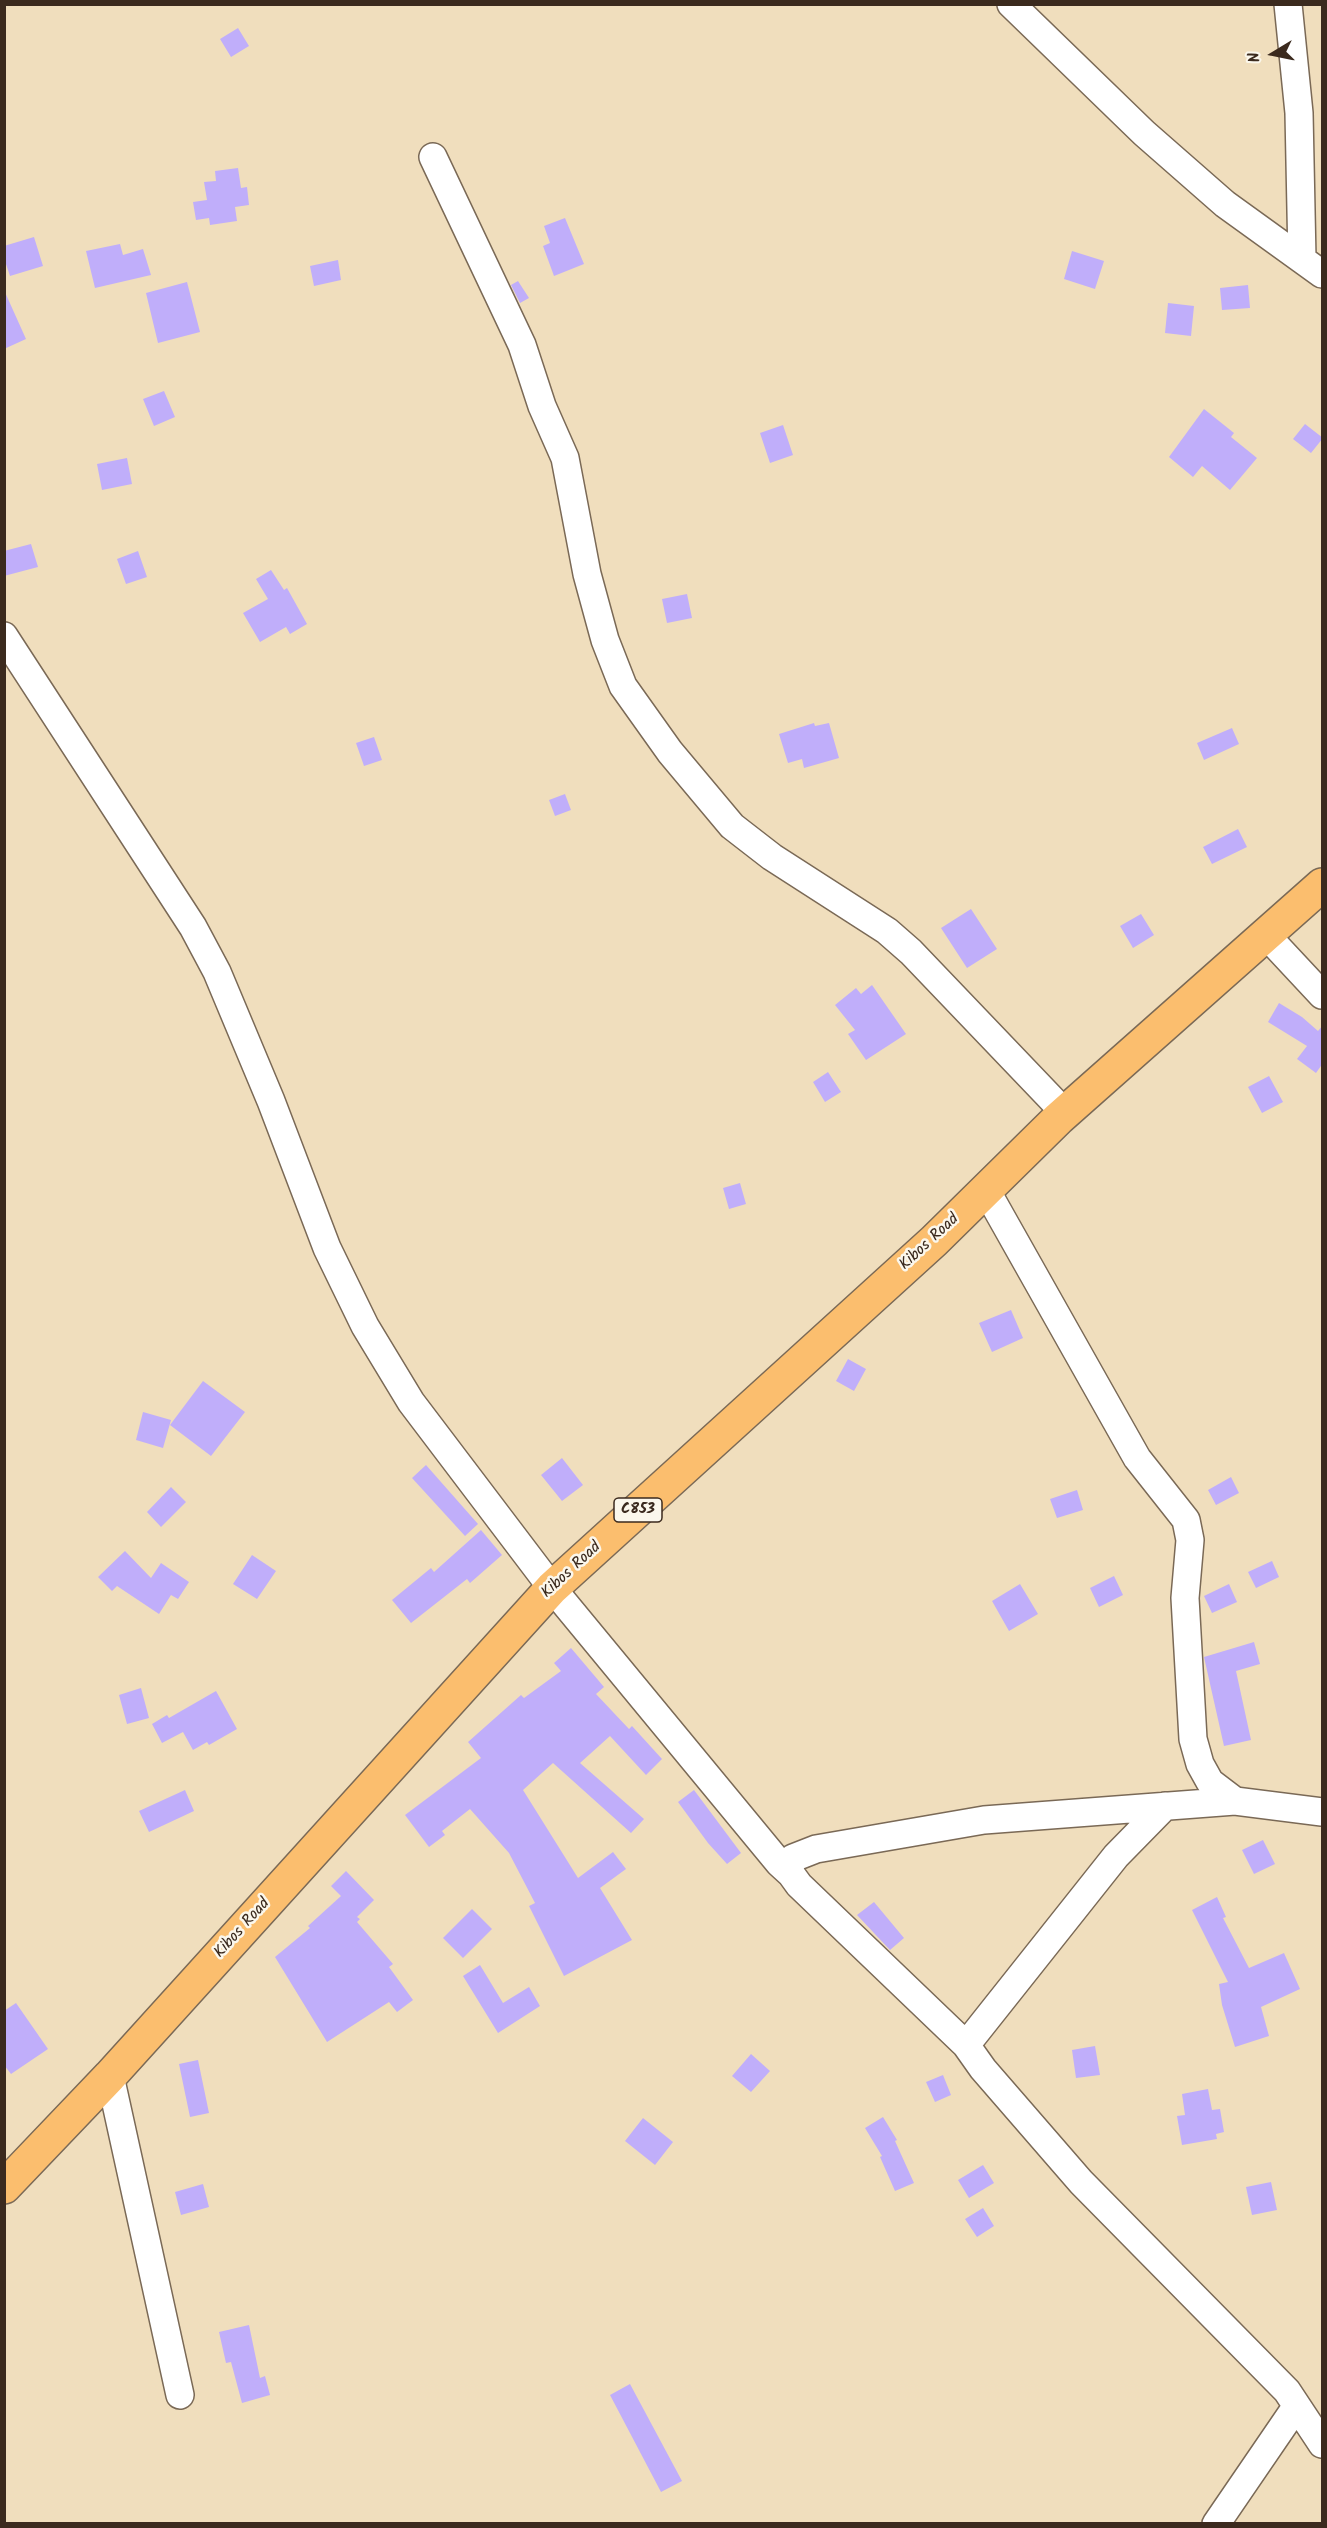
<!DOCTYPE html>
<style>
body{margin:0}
#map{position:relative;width:1327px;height:2528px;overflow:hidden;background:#f0debd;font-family:Kalam,sans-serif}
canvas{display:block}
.frame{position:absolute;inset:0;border:6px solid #3b2a1e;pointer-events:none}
.north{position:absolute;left:1243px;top:24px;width:60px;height:60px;-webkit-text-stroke:4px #fbf7ec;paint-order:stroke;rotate:260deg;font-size:16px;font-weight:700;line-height:24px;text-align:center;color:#3b2a1e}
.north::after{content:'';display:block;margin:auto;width:21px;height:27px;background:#3b2a1e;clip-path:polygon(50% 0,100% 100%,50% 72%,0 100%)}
</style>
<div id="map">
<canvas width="1327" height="2528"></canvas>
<div class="frame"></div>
<div class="north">N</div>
</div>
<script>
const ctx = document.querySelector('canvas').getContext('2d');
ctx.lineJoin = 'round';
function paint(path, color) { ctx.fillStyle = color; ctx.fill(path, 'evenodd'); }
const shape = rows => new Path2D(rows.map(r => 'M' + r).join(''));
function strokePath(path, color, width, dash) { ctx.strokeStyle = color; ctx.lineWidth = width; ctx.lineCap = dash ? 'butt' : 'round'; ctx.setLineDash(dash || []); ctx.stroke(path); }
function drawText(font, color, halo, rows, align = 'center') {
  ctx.font = font + ' Kalam,sans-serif'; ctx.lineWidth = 5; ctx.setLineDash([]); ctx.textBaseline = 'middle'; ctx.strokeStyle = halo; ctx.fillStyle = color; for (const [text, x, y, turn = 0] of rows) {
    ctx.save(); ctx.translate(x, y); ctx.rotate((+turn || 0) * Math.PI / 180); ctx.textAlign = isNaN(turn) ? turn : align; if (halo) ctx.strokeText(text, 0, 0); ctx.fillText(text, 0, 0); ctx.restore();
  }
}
const building = shape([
 [238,28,249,46,231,57,220,39],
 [238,168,241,188,247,187,249,205,235,207,237,221,210,225,209,218,196,220,193,202,207,200,204,182,216,181,215,171],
 [565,218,584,264,554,276,543,246,550,243,544,226],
 [34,237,43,266,10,276,4,258,4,246],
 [120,244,123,255,143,249,151,275,95,288,86,251],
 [1072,251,1104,261,1095,289,1064,279],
 [338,260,341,280,314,286,310,266],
 [518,281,529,298,520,303,511,285],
 [187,282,200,332,158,343,146,293],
 [1248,285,1250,308,1222,310,1220,288],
 [4,290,26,339,4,349],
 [1168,303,1194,306,1191,336,1165,333],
 [164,391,175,417,154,426,143,399],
 [1204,409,1234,433,1231,437,1257,458,1230,490,1202,466,1193,477,1169,457],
 [1305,424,1323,438,1311,453,1293,439],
 [783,425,793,455,770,463,760,433],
 [127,458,132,484,102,490,97,464],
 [31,544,38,567,4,576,4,551],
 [138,551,147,577,126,584,117,559],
 [271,570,284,590,287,588,307,624,290,634,286,627,260,642,243,613,268,599,256,579],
 [687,594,692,618,667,623,662,599],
 [814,723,815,726,829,723,839,758,804,768,802,759,788,763,779,734],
 [1232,728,1239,744,1204,760,1197,743],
 [374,737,382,760,364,766,356,743],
 [565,794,571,810,555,816,549,800],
 [1238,829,1247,847,1212,864,1203,847],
 [971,909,997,949,967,968,941,928],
 [1141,914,1154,935,1133,948,1120,926],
 [872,985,906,1034,866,1060,848,1034,855,1030,835,1005,856,988,861,994],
 [1279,1003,1302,1017,1318,1031,1323,1025,1323,1063,1316,1073,1297,1059,1307,1046,1268,1022],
 [828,1072,841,1092,825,1102,813,1082],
 [1269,1076,1283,1102,1262,1113,1248,1087],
 [740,1183,746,1204,729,1209,723,1188],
 [1011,1310,1023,1338,992,1352,979,1323],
 [848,1359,866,1369,854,1391,836,1381],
 [203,1381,245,1412,211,1456,170,1425],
 [143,1412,171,1420,163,1448,136,1440],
 [562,1458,583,1485,562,1501,541,1475],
 [426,1465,478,1524,465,1536,412,1478],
 [1231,1477,1239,1493,1216,1505,1208,1490],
 [171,1487,186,1502,161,1527,147,1512],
 [1077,1490,1083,1510,1057,1518,1050,1499],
 [481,1530,502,1555,470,1583,467,1579,411,1623,392,1600,431,1568,434,1572],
 [125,1551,151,1578,161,1563,189,1582,178,1599,171,1595,159,1614,117,1586,112,1591,98,1577],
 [252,1555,276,1571,257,1599,233,1584],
 [1272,1561,1279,1577,1256,1588,1248,1572],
 [1114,1576,1123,1595,1099,1607,1090,1588],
 [1020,1584,1038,1614,1009,1631,992,1601],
 [1229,1584,1237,1602,1212,1613,1204,1596],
 [1254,1642,1260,1664,1236,1671,1251,1740,1224,1746,1204,1657],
 [571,1648,604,1687,596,1694,629,1729,632,1726,662,1759,646,1775,610,1736,580,1763,644,1819,631,1833,553,1763,523,1790,578,1878,613,1852,626,1869,600,1888,632,1940,564,1976,529,1906,535,1903,509,1853,470,1809,442,1831,445,1835,429,1847,405,1815,481,1758,468,1742,521,1695,524,1698,561,1671,554,1663],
 [141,1688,149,1718,127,1724,119,1695],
 [216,1691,237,1729,209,1745,207,1742,193,1750,183,1732,162,1743,152,1724,167,1715,169,1718],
 [185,1790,194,1811,149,1832,139,1811],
 [694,1790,741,1853,727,1864,708,1843,678,1802],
 [1263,1840,1275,1864,1254,1874,1242,1850],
 [346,1871,374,1900,357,1917,360,1919,357,1922,393,1964,389,1967,413,2000,397,2012,389,2002,327,2042,275,1957,310,1928,308,1926,341,1896,331,1886],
 [1217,1897,1226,1917,1223,1918,1249,1968,1284,1953,1300,1989,1261,2007,1269,2036,1235,2047,1222,2005,1219,1984,1228,1982,1192,1910],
 [874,1902,904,1938,890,1950,857,1915],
 [472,1909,492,1929,463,1958,443,1938],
 [480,1965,503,2003,529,1987,540,2006,498,2033,463,1976],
 [16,2003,48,2049,11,2074,4,2065,4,2011],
 [1095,2046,1100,2075,1076,2078,1072,2050],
 [751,2054,770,2071,751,2092,732,2076],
 [198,2060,209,2113,190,2117,179,2064],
 [943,2075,951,2095,935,2102,926,2082],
 [1208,2089,1212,2110,1220,2109,1224,2132,1216,2134,1217,2139,1182,2145,1177,2116,1185,2115,1182,2094],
 [883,2117,897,2140,895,2141,914,2183,895,2191,880,2157,882,2156,865,2128],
 [643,2118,673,2142,655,2165,625,2141],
 [983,2165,994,2183,969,2198,958,2180],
 [1271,2182,1277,2210,1252,2215,1246,2187],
 [203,2184,209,2207,181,2215,175,2192],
 [983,2208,994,2226,977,2237,965,2219],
 [249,2325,260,2378,265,2376,270,2395,242,2403,231,2362,226,2363,219,2332],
 [630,2384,682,2481,661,2492,610,2395]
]);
const minor = shape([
 [1011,4,1144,133,1225,204,1322,274],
 [1288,4,1299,113,1302,259],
 [433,157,522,345,542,406,565,458,587,574,605,640,623,686,670,752,732,826,772,857,887,931,911,952,1065,1113],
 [4,636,193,927,217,972,271,1101,327,1248,365,1326,411,1402,552,1588,779,1863,791,1874],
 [1266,935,1322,995],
 [986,1190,1137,1458,1186,1520,1190,1540,1185,1598,1193,1739,1200,1764,1210,1782,1235,1801],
 [1322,1812,1235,1801,984,1820,816,1849,793,1858,790,1866,791,1874,799,1885,966,2045,983,2069,1081,2182,1287,2391,1322,2444],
 [966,2045,1116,1856,1165,1806],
 [110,2076,180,2395],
 [1216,2524,1296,2407]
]);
const primary = shape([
 [4,2187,110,2076,552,1588,934,1241,1059,1118,1322,885]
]);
const shields = [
 [638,1510,48]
];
const shieldNames = [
 ["C853",638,1510]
];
const streetNames = [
 ["Kibos Road",930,1243,-43],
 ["Kibos Road",572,1571,-43],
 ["Kibos Road",243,1929,-48]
];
paint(building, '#c0aefa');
strokePath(minor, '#7a6956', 30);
strokePath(primary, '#7a6956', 36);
strokePath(minor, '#fff', 27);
strokePath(primary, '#fbbe6e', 33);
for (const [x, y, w] of shields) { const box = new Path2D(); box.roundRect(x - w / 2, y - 12, w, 24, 4.5); ctx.fillStyle = '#fbf7ec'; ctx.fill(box); strokePath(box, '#3b2a1e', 1.5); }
drawText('bold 15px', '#3b2a1e', null, shieldNames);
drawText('16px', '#3b2a1e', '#fbf7ec', streetNames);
</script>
